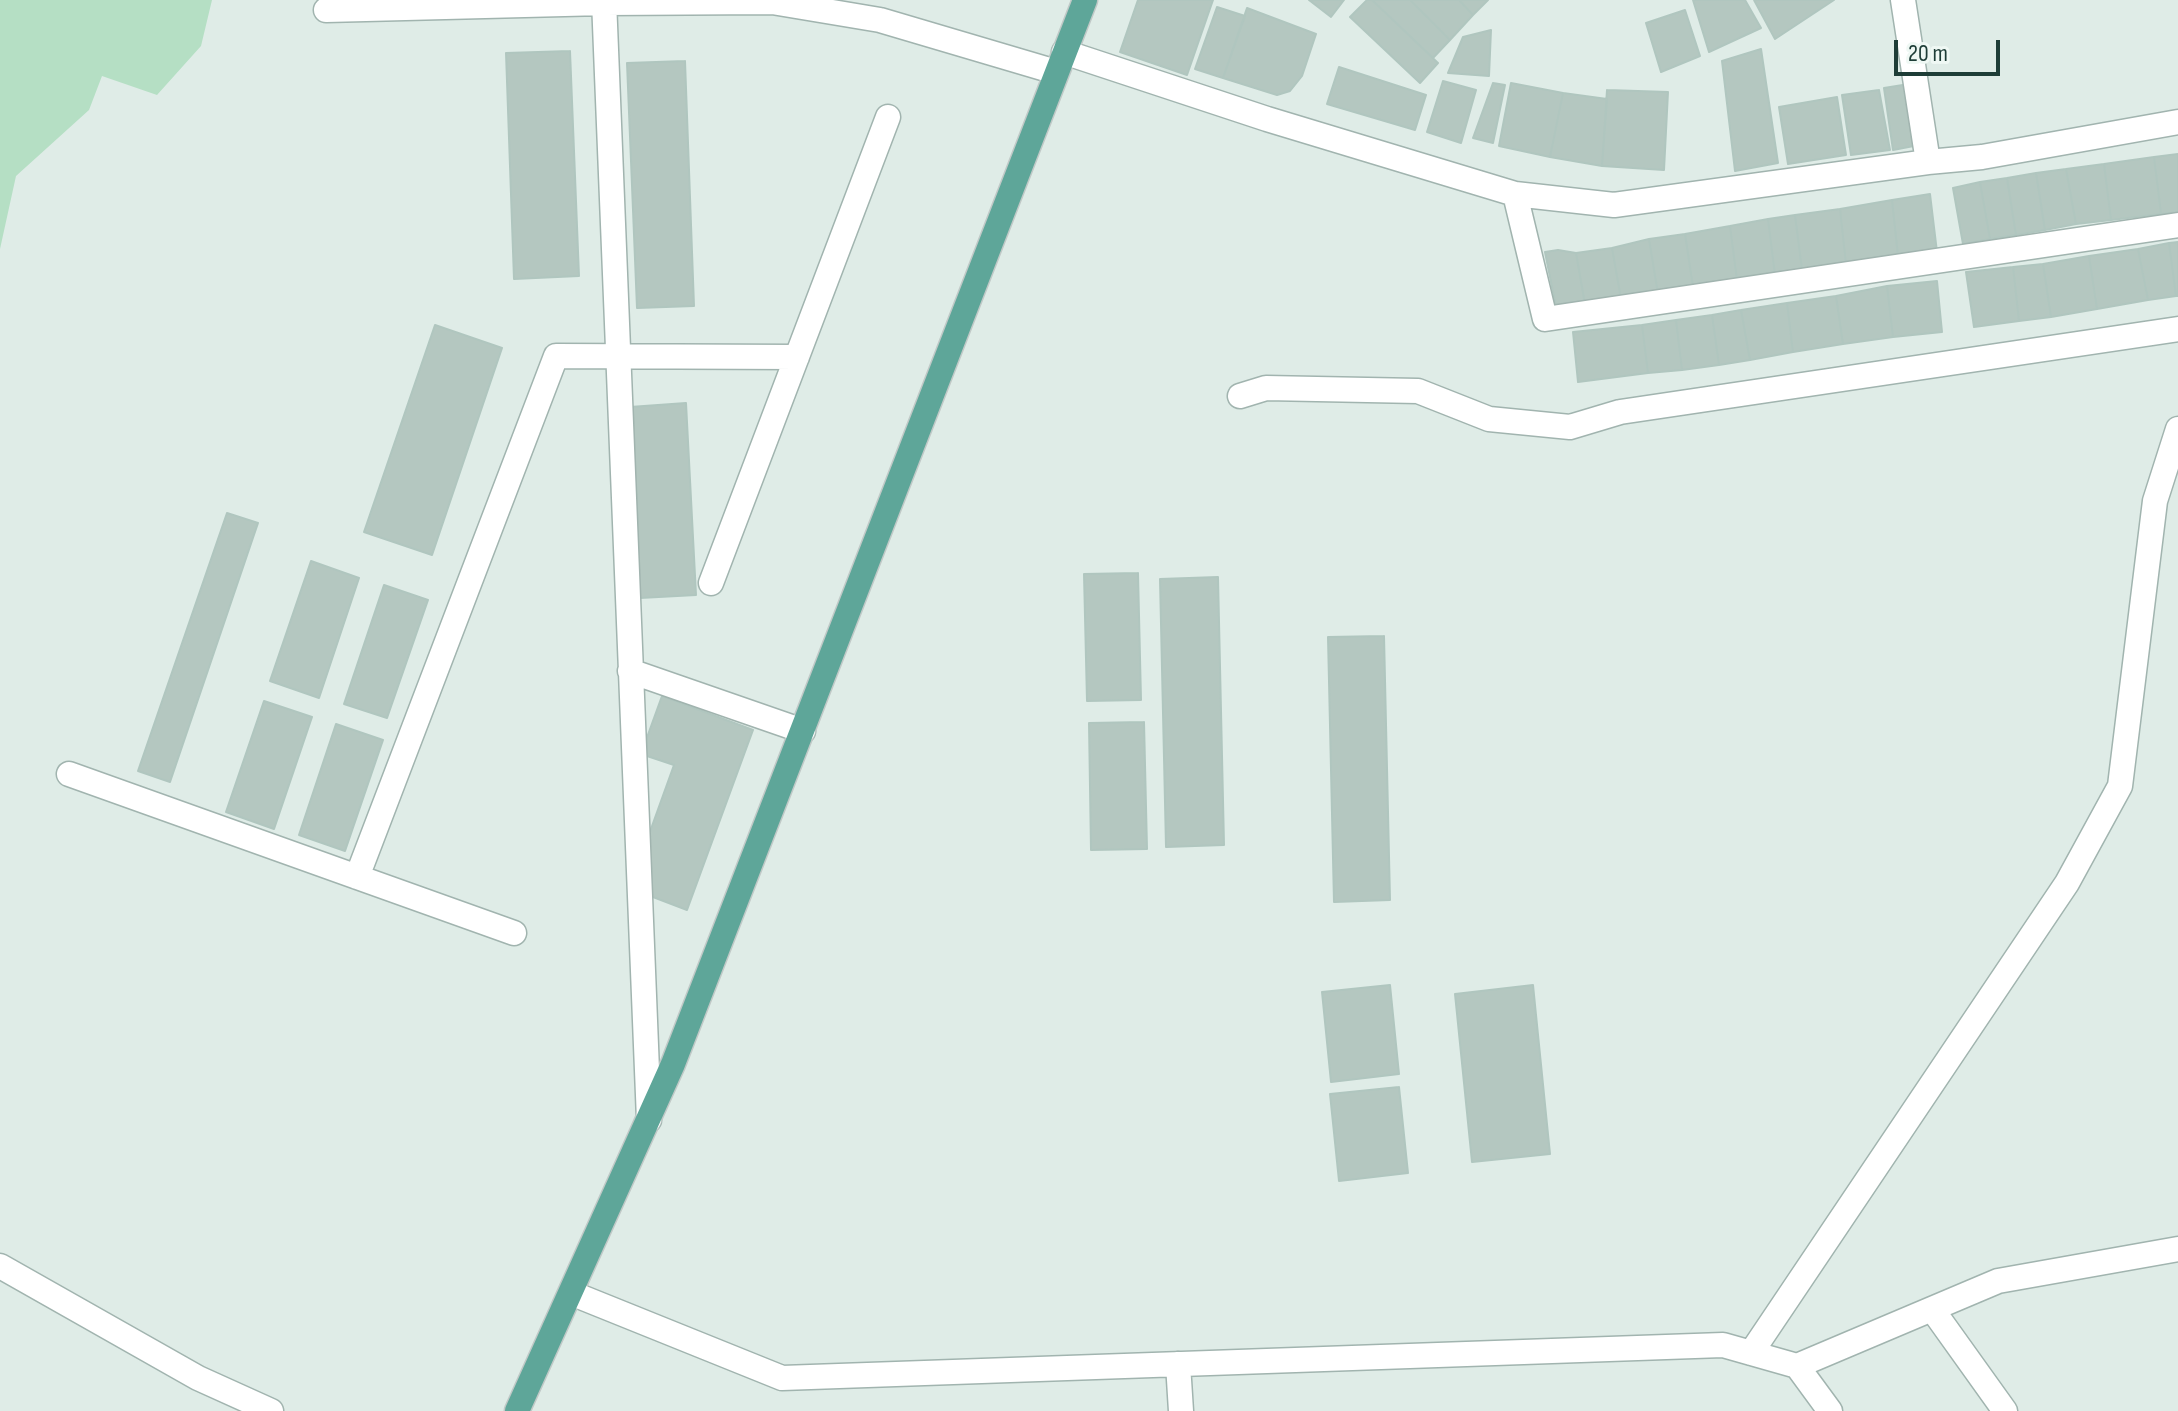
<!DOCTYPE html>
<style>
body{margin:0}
#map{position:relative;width:2178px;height:1411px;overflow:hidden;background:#dfece7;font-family:"Sofia Sans Condensed",sans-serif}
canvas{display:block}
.scale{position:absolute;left:1894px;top:40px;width:106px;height:36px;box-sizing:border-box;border:4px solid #1e3d37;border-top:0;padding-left:10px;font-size:24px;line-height:28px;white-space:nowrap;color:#1e3d37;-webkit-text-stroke:6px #eff8f4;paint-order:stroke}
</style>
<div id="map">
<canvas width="2178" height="1411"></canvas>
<div class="scale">20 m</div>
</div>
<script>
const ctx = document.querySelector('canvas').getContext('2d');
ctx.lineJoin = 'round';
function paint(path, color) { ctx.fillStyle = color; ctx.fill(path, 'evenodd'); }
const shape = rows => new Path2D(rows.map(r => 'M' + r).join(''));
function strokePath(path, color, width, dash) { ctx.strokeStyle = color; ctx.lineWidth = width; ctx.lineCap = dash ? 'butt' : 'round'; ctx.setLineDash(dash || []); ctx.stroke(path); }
const green = shape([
 [0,0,212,0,201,46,157,95,102,76,89,110,16,176,0,249]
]);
const building = shape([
 [1138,0,1213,0,1187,75,1120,52,1138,0],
 [1309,0,1344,0,1331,17,1309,0],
 [1367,0,1372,0,1438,63,1420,83,1350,17,1367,0],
 [1372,0,1410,0,1450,40,1433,58,1372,0],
 [1410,0,1459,0,1473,15,1450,40,1410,0],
 [1459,0,1488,0,1473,15,1459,0],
 [1693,0,1745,0,1761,28,1709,52,1693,0],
 [1754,0,1834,0,1775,39,1754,0],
 [1217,7,1245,16,1223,78,1195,69,1217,7],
 [1247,8,1316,34,1302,76,1290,91,1277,95,1223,78,1247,8],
 [1685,10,1700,56,1661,72,1646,23,1685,10],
 [1491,30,1489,76,1448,73,1463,37,1491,30],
 [1761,49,1778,163,1735,171,1722,61,1761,49],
 [570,51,579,276,514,279,506,53,570,51],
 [685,61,694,306,637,308,627,63,685,61],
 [1339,67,1426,95,1415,130,1327,104,1339,67],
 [1443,81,1476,90,1461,143,1427,132,1443,81],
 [1493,83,1505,85,1493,143,1473,138,1493,83],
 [1511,83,1563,93,1550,157,1499,146,1511,83],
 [1909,84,1919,145,1893,150,1884,88,1909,84],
 [1607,90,1668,92,1664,170,1602,166,1607,90],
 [1879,90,1890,150,1851,155,1842,95,1879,90],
 [1563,93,1607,99,1602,166,1550,157,1563,93],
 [1837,97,1846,155,1788,164,1779,107,1837,97],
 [2178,154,2178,212,2161,214,2154,157,2178,154],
 [2154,157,2161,214,2111,220,2104,164,2154,157],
 [2104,164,2111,220,2076,224,2066,169,2104,164],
 [2066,169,2076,224,2045,230,2036,173,2066,169],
 [2036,173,2045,230,2016,235,2007,178,2036,173],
 [2007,178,2016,235,1990,239,1980,182,2007,178],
 [1980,182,1990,239,1963,244,1953,188,1980,182],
 [1930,194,1937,252,1898,256,1892,200,1930,194],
 [1892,200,1898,256,1846,264,1840,209,1892,200],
 [1840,209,1846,264,1802,270,1795,215,1840,209],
 [1795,215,1802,270,1775,275,1768,219,1795,215],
 [1768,219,1775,275,1737,280,1730,226,1768,219],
 [1730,226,1737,280,1693,287,1685,234,1730,226],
 [1685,234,1693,287,1658,294,1649,239,1685,234],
 [1649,239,1658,294,1621,299,1612,248,1649,239],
 [2178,242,2178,296,2176,296,2169,243,2178,242],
 [2169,243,2176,296,2148,300,2138,249,2169,243],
 [1612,248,1621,299,1585,304,1576,253,1612,248],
 [2138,249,2148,300,2097,309,2089,256,2138,249],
 [1558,250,1576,253,1585,304,1556,307,1545,252,1558,250],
 [2089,256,2097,309,2051,317,2043,264,2089,256],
 [2043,264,2051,317,2019,321,2013,267,2043,264],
 [2013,267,2019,321,1974,327,1966,272,2013,267],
 [1937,281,1942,332,1893,337,1887,286,1937,281],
 [1887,286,1893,337,1843,344,1836,296,1887,286],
 [1836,296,1843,344,1793,352,1787,303,1836,296],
 [1787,303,1793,352,1750,360,1741,310,1787,303],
 [1741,310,1750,360,1719,365,1712,315,1741,310],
 [1712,315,1719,365,1682,370,1676,320,1712,315],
 [1676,320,1682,370,1648,373,1642,325,1676,320],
 [435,325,502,348,432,555,364,532,435,325],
 [1642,325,1648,373,1578,382,1573,332,1642,325],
 [686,403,696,595,640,598,630,407,686,403],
 [227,513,258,523,170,782,138,771,227,513],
 [311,561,359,578,319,698,270,681,311,561],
 [1138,573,1141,700,1087,701,1084,574,1138,573],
 [1218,577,1224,845,1166,847,1160,579,1218,577],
 [384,585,428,600,387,718,344,704,384,585],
 [1384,636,1390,900,1334,902,1328,637,1384,636],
 [662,696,753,730,687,910,653,897,647,840,674,765,641,754,662,696],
 [264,701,312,717,274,829,226,812,264,701],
 [1144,722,1147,849,1091,850,1089,723,1144,722],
 [336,724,383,740,345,851,299,835,336,724],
 [1390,985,1399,1074,1331,1082,1322,992,1390,985],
 [1533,985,1550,1154,1472,1162,1455,994,1533,985],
 [1399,1087,1408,1173,1339,1181,1330,1094,1399,1087]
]);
const minor = shape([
 [604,0,649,1120],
 [1903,0,1928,162],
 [326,10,604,3,772,2,880,20,1056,72],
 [1064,52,1267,119,1515,194,1614,205,1928,162,1982,157,2178,122],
 [1515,194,1545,319,2178,225],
 [1240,396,1266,388,1418,391,1489,419,1570,427,1620,412,2178,329],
 [711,583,888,117],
 [630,671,803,731],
 [69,774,514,933],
 [357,877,556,356,797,357],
 [0,1266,198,1378,271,1411],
 [571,1293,782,1378,1723,1345,1797,1366,1830,1411],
 [1932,1309,2005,1411],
 [1751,1353,2067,883,2120,786,2155,501,2178,429],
 [1178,1364,1181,1411],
 [1797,1366,1998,1281,2178,1249]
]);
const major = shape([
 [517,1411,673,1064,1085,0]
]);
paint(green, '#b5dfc4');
paint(building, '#b4c7c0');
strokePath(building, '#b0c6bf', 2);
strokePath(minor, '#a1b4af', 27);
strokePath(major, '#c0c9c7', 27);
strokePath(minor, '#fff', 24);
strokePath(major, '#5ea699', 24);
</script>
